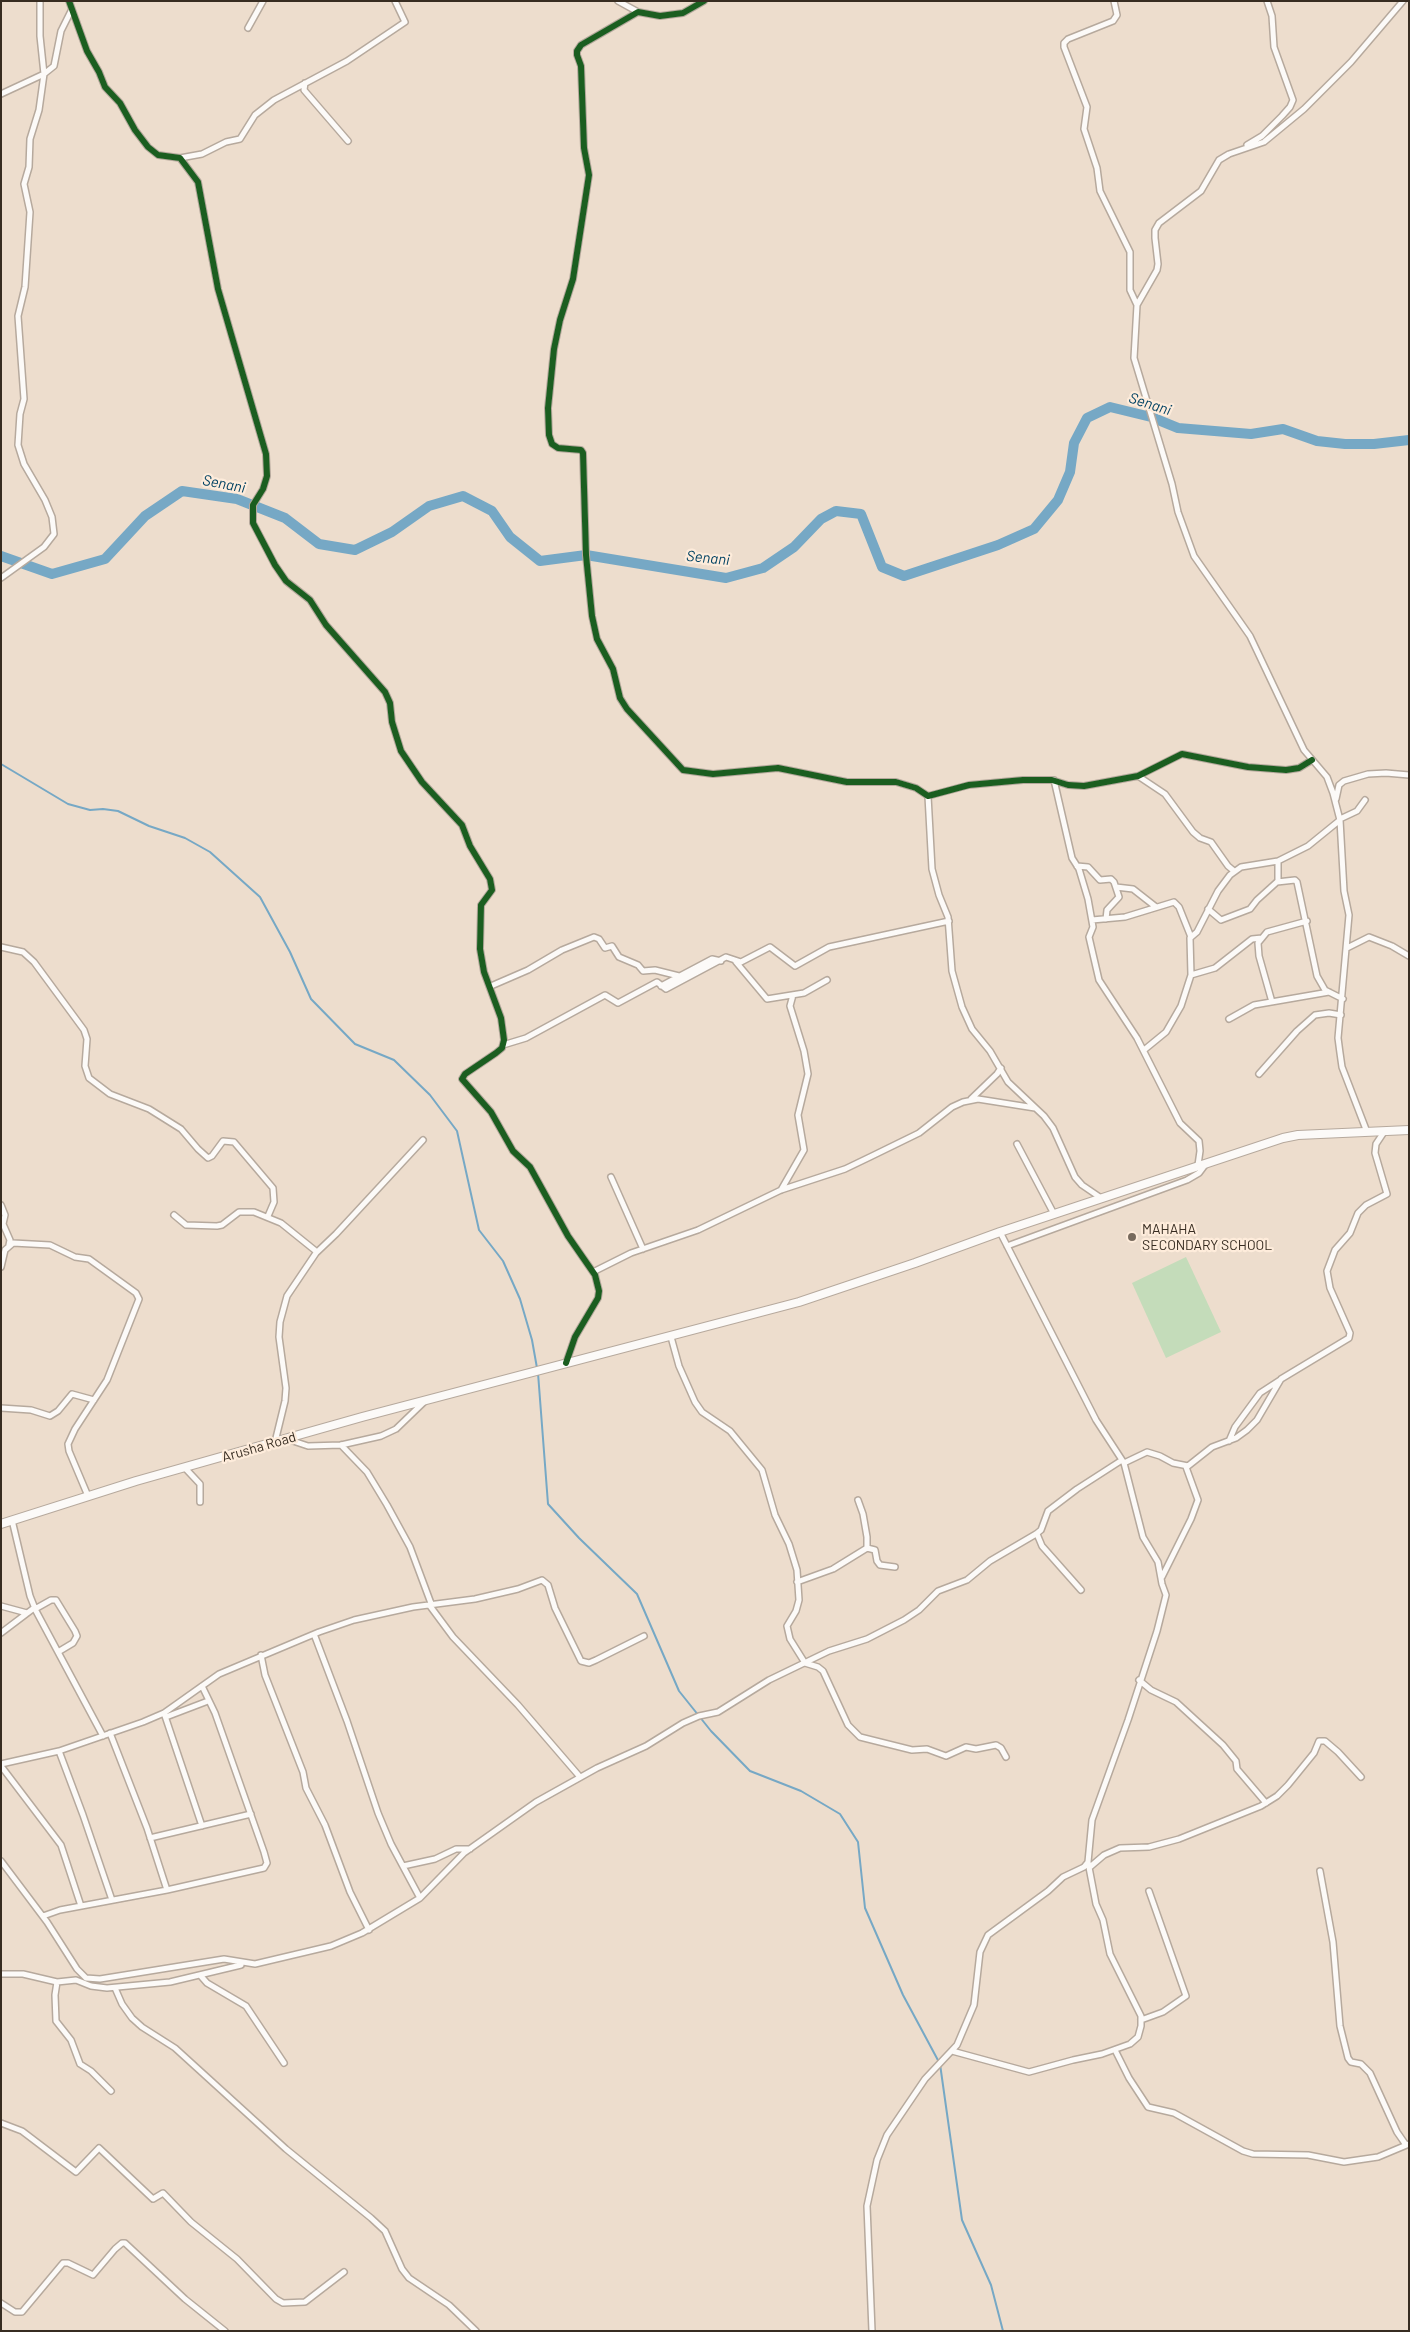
<!DOCTYPE html>
<style>
body{margin:0}
#map{position:relative;width:1410px;height:2332px;overflow:hidden;background:#edddcd;font-family:Barlow,sans-serif}
canvas{display:block}
.frame{position:absolute;inset:0;border:2px solid #372c21;pointer-events:none}
</style>
<div id="map">
<canvas width="1410" height="2332"></canvas>
<div class="frame"></div>
</div>
<script>
const ctx = document.querySelector('canvas').getContext('2d');
ctx.lineJoin = 'round';
function paint(path, color) { ctx.fillStyle = color; ctx.fill(path, 'evenodd'); }
const shape = rows => new Path2D(rows.map(r => 'M' + r).join(''));
function strokePath(path, color, width, dash) { ctx.strokeStyle = color; ctx.lineWidth = width; ctx.lineCap = dash ? 'butt' : 'round'; ctx.setLineDash(dash || []); ctx.stroke(path); }
function drawText(font, color, halo, rows, align = 'center') {
  ctx.font = font + ' Barlow,sans-serif'; ctx.lineWidth = 4.5; ctx.setLineDash([]); ctx.textBaseline = 'middle'; ctx.strokeStyle = halo; ctx.fillStyle = color; for (const [text, x, y, turn = 0] of rows) {
    ctx.save(); ctx.translate(x, y); ctx.rotate((+turn || 0) * Math.PI / 180); ctx.textAlign = isNaN(turn) ? turn : align; if (halo) ctx.strokeText(text, 0, 0); ctx.fillText(text, 0, 0); ctx.restore();
  }
}
const green = shape([
 [1186,1257,1221,1332,1166,1358,1132,1283]
]);
const stream = shape([
 [1,764,68,804,90,810,103,809,118,811,149,826,185,838,210,852,260,897,290,952,311,999,355,1044,394,1060,430,1095,457,1131,479,1230,503,1261,520,1299,532,1340,537,1368],
 [538,1373,548,1504,579,1538,637,1594,679,1691,711,1731,750,1771,801,1791,840,1814,858,1842,865,1908,903,1995,940,2064,962,2220,991,2285,1003,2331]
]);
const river = shape([
 [1,556,52,574,105,559,145,516,182,491,237,499,285,518,319,544,355,550,392,532,429,506,463,496,492,511,510,537,540,561,586,555,726,578,763,568,794,547,821,519,836,511,861,514,882,567,904,576,998,545,1034,529,1058,500,1070,472,1074,443,1087,418,1110,407,1151,417,1178,428,1251,434,1283,429,1317,441,1345,444,1374,444,1409,440]
]);
const street = shape([
 [69,1,87,51,99,72,105,87,120,103,135,130,148,147,158,155,180,158,198,182,218,289,266,454,267,476,263,489,253,505,253,523,275,565,286,581,310,600,326,625,385,692,390,703,392,722,401,751,422,782,462,825,470,846,490,879,492,890,481,905,480,949,484,972,501,1018,504,1040,502,1048,496,1053,465,1074,462,1079,491,1112,513,1151,530,1167,568,1236,595,1275,599,1291,598,1298,575,1337,566,1363],
 [618,1,638,12],
 [704,1,683,13,660,16,638,12,581,45,577,51,577,55,581,66,584,148,589,175,573,279,560,320,554,349,548,408,549,435,552,444,558,448,581,450,583,453,586,555,592,616,597,639,613,669,620,698,627,709,683,770,713,774,778,768,847,782,896,782,916,788,928,796,969,785,1023,780,1052,780,1068,785,1084,786,1138,776,1182,754,1248,767,1286,770,1299,768,1312,760],
 [1114,1,1117,15,1113,21,1068,39,1064,43,1064,47,1087,107,1084,129,1097,168,1100,191,1130,252,1130,290,1137,305],
 [248,28,263,1],
 [305,83,304,90,348,141],
 [1,94,44,74,54,66,61,31,71,11],
 [1247,145,1262,136,1282,116,1290,107,1293,100,1274,47,1272,16,1267,1],
 [180,158,202,154,226,142,240,139,255,115,274,100,347,61,405,22,395,1],
 [1,578,44,547,54,534,52,517,45,500,24,464,18,445,20,414,24,399,18,316,25,287,30,212,24,184,29,167,30,139,39,110,44,74,40,36,40,1],
 [1138,776,1165,794,1193,832,1200,838,1211,842,1228,866,1234,871],
 [1054,780,1072,858,1079,869,1088,899,1093,927,1089,937,1099,980,1137,1038,1180,1123,1199,1141,1200,1151,1198,1165],
 [928,796,932,869,939,895,948,917,952,971,962,1007,972,1029,990,1051,1008,1082,1044,1116,1053,1128,1075,1177,1082,1185,1101,1198],
 [1336,799,1339,785,1344,781,1368,774,1386,773,1409,775],
 [1340,819,1357,811,1365,800],
 [1077,866,1088,867,1100,880,1111,879,1114,882,1119,897,1107,910,1106,919],
 [1277,882,1295,880,1297,882,1317,976,1325,990,1343,999],
 [1116,887,1133,889,1156,907],
 [1208,909,1221,920,1250,909,1257,900,1278,881,1278,861,1308,846,1340,820],
 [1092,920,1125,917,1174,902,1179,907,1191,937],
 [1,947,23,952,34,962,84,1030,87,1039,85,1066,89,1078,110,1094,149,1109,181,1129,198,1149,208,1158,212,1156,223,1141,234,1142,273,1188,274,1202,268,1216],
 [1347,948,1369,937,1392,946,1409,956],
 [736,962,767,999,804,993,827,980],
 [1191,975,1215,968,1252,939,1262,938],
 [491,986,528,970,562,950,594,937,599,939,605,948,612,946,619,957,638,965,643,971,655,970,679,976],
 [661,986,712,959,721,961],
 [1272,1002,1259,956,1258,943,1267,932,1307,921],
 [1229,1019,1254,1005,1329,992],
 [503,1045,526,1038,605,995,618,1003,657,982,666,989,726,957,741,962,770,947,795,966,829,947,949,921],
 [1144,1050,1166,1032,1181,1006,1191,975,1190,938,1197,932,1218,891,1230,875,1241,867,1278,861],
 [1259,1074,1297,1031,1315,1015,1329,1013,1341,1015],
 [971,1099,997,1074,1001,1068],
 [1367,1132,1342,1067,1340,1053,1338,1038,1349,915,1344,891,1340,820,1333,793,1327,777,1304,750,1250,636,1194,556,1178,512,1172,484,1134,358,1137,305,1157,270,1158,264,1155,238,1155,230,1159,223,1201,191,1219,160,1229,154,1264,142,1304,109,1351,62,1403,1],
 [1017,1144,1054,1214],
 [611,1177,643,1249],
 [781,1190,804,1150,798,1115,808,1074,804,1051,790,1006,793,995],
 [1,1205,5,1215,3,1224,10,1240,9,1245],
 [174,1215,186,1225,217,1226,222,1225,239,1212,254,1212,281,1223,317,1252],
 [1007,1246,1187,1180,1199,1173,1205,1165],
 [1,1267,5,1250,13,1243,50,1245,75,1257,89,1259,136,1293,139,1299,107,1380,75,1429,68,1444,69,1451,88,1496],
 [593,1272,631,1253,698,1230,781,1190,845,1169,872,1156,919,1133,952,1107,963,1102,978,1099,1035,1108],
 [671,1337,679,1366,695,1402,702,1412,730,1431,762,1470,775,1515,789,1544,797,1570,799,1600,796,1611,787,1626,790,1639,805,1663,818,1667,823,1671,848,1725,860,1737,912,1750,927,1749,946,1756,966,1747,976,1749,996,1745,1001,1748,1006,1757],
 [1,1408,31,1410,50,1416,58,1411,72,1394,94,1400],
 [287,1439,308,1446,341,1445,381,1436,396,1429,424,1402],
 [1229,1441,1235,1427,1260,1393,1280,1380],
 [275,1442,285,1401,286,1388,279,1337,280,1322,287,1296,316,1253,336,1234,423,1140],
 [341,1445,367,1472,387,1505,410,1547,432,1606],
 [1124,1463,1147,1452,1160,1456,1173,1463,1188,1466,1212,1447,1236,1438,1247,1430,1257,1420,1281,1379,1349,1338,1350,1333,1330,1288,1327,1271,1335,1250,1350,1233,1358,1213,1366,1205,1387,1194,1375,1153,1376,1144,1384,1132],
 [185,1468,200,1484,200,1502],
 [858,1500,863,1514,867,1537,867,1548],
 [12,1520,30,1596,36,1611,103,1736],
 [1037,1534,1042,1546,1081,1590],
 [1162,1577,1191,1519,1198,1500,1186,1467],
 [797,1582,833,1569,867,1548,875,1550,877,1561,880,1565,895,1567],
 [1,1606,27,1613],
 [430,1606,453,1637,518,1705,580,1777],
 [35,1609,51,1600,56,1600,75,1631,77,1636,73,1643,58,1652],
 [1,1633,34,1608],
 [314,1634,347,1721,378,1813,391,1844,420,1898],
 [261,1655,265,1675,303,1772,306,1788,325,1825,350,1892,369,1930],
 [1139,1680,1151,1690,1176,1702,1223,1745,1236,1761,1237,1769,1266,1803],
 [164,1713,202,1826],
 [166,1717,208,1701],
 [110,1733,147,1828,167,1890],
 [59,1751,83,1815,112,1900],
 [1,1764,59,1751,143,1722,164,1713,219,1674,319,1632,354,1620,413,1607,475,1599,518,1589,542,1580,548,1585,555,1608,581,1661,589,1663,596,1660,644,1636],
 [1,1766,61,1845,81,1906],
 [150,1838,251,1814],
 [1,1861,47,1922,77,1969,86,1978,100,1979,224,1959,255,1964,331,1946,362,1933,420,1898,464,1853,536,1802,597,1768,646,1746,683,1723,699,1716,718,1712,769,1680,829,1651,867,1639,904,1620,919,1610,938,1591,967,1580,990,1561,1036,1534,1041,1530,1048,1511,1077,1489,1122,1460],
 [403,1866,435,1859,456,1849,470,1849],
 [1090,1867,1104,1855,1120,1848,1149,1847,1179,1839,1261,1806,1277,1796,1288,1785,1314,1753,1319,1741,1325,1741,1338,1752,1361,1777],
 [1320,1871,1333,1942,1340,2026,1348,2058,1351,2062,1361,2064,1370,2073,1397,2132,1406,2145],
 [43,1916,60,1910,167,1890,264,1868,267,1863,264,1852,215,1713,202,1686],
 [1,1974,23,1974,57,1982,76,1980,91,1986,107,1988,170,1982,241,1965],
 [200,1975,207,1983,246,2006,284,2063],
 [57,1982,55,1995,56,2021,71,2040,80,2064,91,2071,111,2091],
 [115,1988,122,2004,132,2018,142,2027,175,2048,286,2149,371,2218,385,2231,402,2269,409,2278,449,2305,476,2331],
 [1141,2020,1163,2012,1186,1996,1149,1891],
 [1115,2050,1129,2078,1148,2107,1174,2113,1243,2151,1253,2154,1308,2155,1344,2162,1378,2157,1409,2144],
 [952,2051,1029,2072,1073,2060,1102,2054,1130,2044,1138,2037,1141,2026,1141,2016,1110,1954,1103,1920,1096,1904,1088,1862],
 [1,2123,22,2131,76,2172,99,2148,153,2199,163,2193,191,2222,237,2259,276,2299,283,2303,305,2302,344,2272],
 [1,2303,15,2312,22,2312,63,2263,68,2263,93,2275,115,2249,122,2243,125,2243,185,2299,225,2331],
 [872,2331,867,2206,877,2160,887,2135,925,2079,957,2045,974,2005,980,1952,988,1935,1048,1891,1063,1877,1084,1867,1088,1862,1092,1820,1128,1720,1157,1631,1166,1595,1162,1584,1158,1562,1143,1537,1124,1463,1096,1420,1000,1232]
]);
const secondary = shape([
 [1,1524,136,1481,362,1417,799,1302,915,1263,1000,1232,1283,1138,1298,1135,1409,1130]
]);
const cycleway = shape([
 [69,1,87,51,99,72,105,87,120,103,135,130,148,147,158,155,180,158,198,182,218,289,266,454,267,476,263,489,253,505,253,523,275,565,286,581,310,600,326,625,385,692,390,703,392,722,401,751,422,782,462,825,470,846,490,879,492,890,481,905,480,949,484,972,501,1018,504,1040,502,1048,496,1053,465,1074,462,1079,491,1112,513,1151,530,1167,568,1236,595,1275,599,1291,598,1298,575,1337,566,1363],
 [704,1,683,13,660,16,638,12,581,45,577,51,577,55,581,66,584,148,589,175,573,279,560,320,554,349,548,408,549,435,552,444,558,448,581,450,583,453,586,555,592,616,597,639,613,669,620,698,627,709,683,770,713,774,778,768,847,782,896,782,916,788,928,796,969,785,1023,780,1052,780,1068,785,1084,786,1138,776,1182,754,1248,767,1286,770,1299,768,1312,760]
]);
const markers = [
 [1132,1237,5,"#776a5d"]
];
const poiNames = [
 ["MAHAHA",1142,1229],
 ["SECONDARY SCHOOL",1142,1245]
];
const streetNames = [
 ["Arusha Road",259,1447,-16]
];
const waterNames = [
 ["Senani",1150,404,18],
 ["Senani",224,484,11],
 ["Senani",708,558,6]
];
paint(green, '#c4dcba');
strokePath(stream, '#76a8c5', 2);
strokePath(river, '#76a8c5', 10);
strokePath(street, '#b6a99d', 8);
strokePath(secondary, '#b6a99d', 10);
strokePath(street, '#fcfaf8', 5);
strokePath(secondary, '#fcfaf8', 8);
strokePath(cycleway, '#1b5e20', 6);
for (const [x, y, r, color] of markers) { const dot = new Path2D(); dot.arc(x, y, r, 0, 2 * Math.PI); ctx.fillStyle = color; ctx.fill(dot); strokePath(dot, '#feecdb', 2); }
drawText('14px', '#372c21', '#feecdb', poiNames, 'left');
drawText('14px', '#372c21', '#feecdb', streetNames);
drawText('italic 15px', '#004263', '#feecdb', waterNames);
</script>
